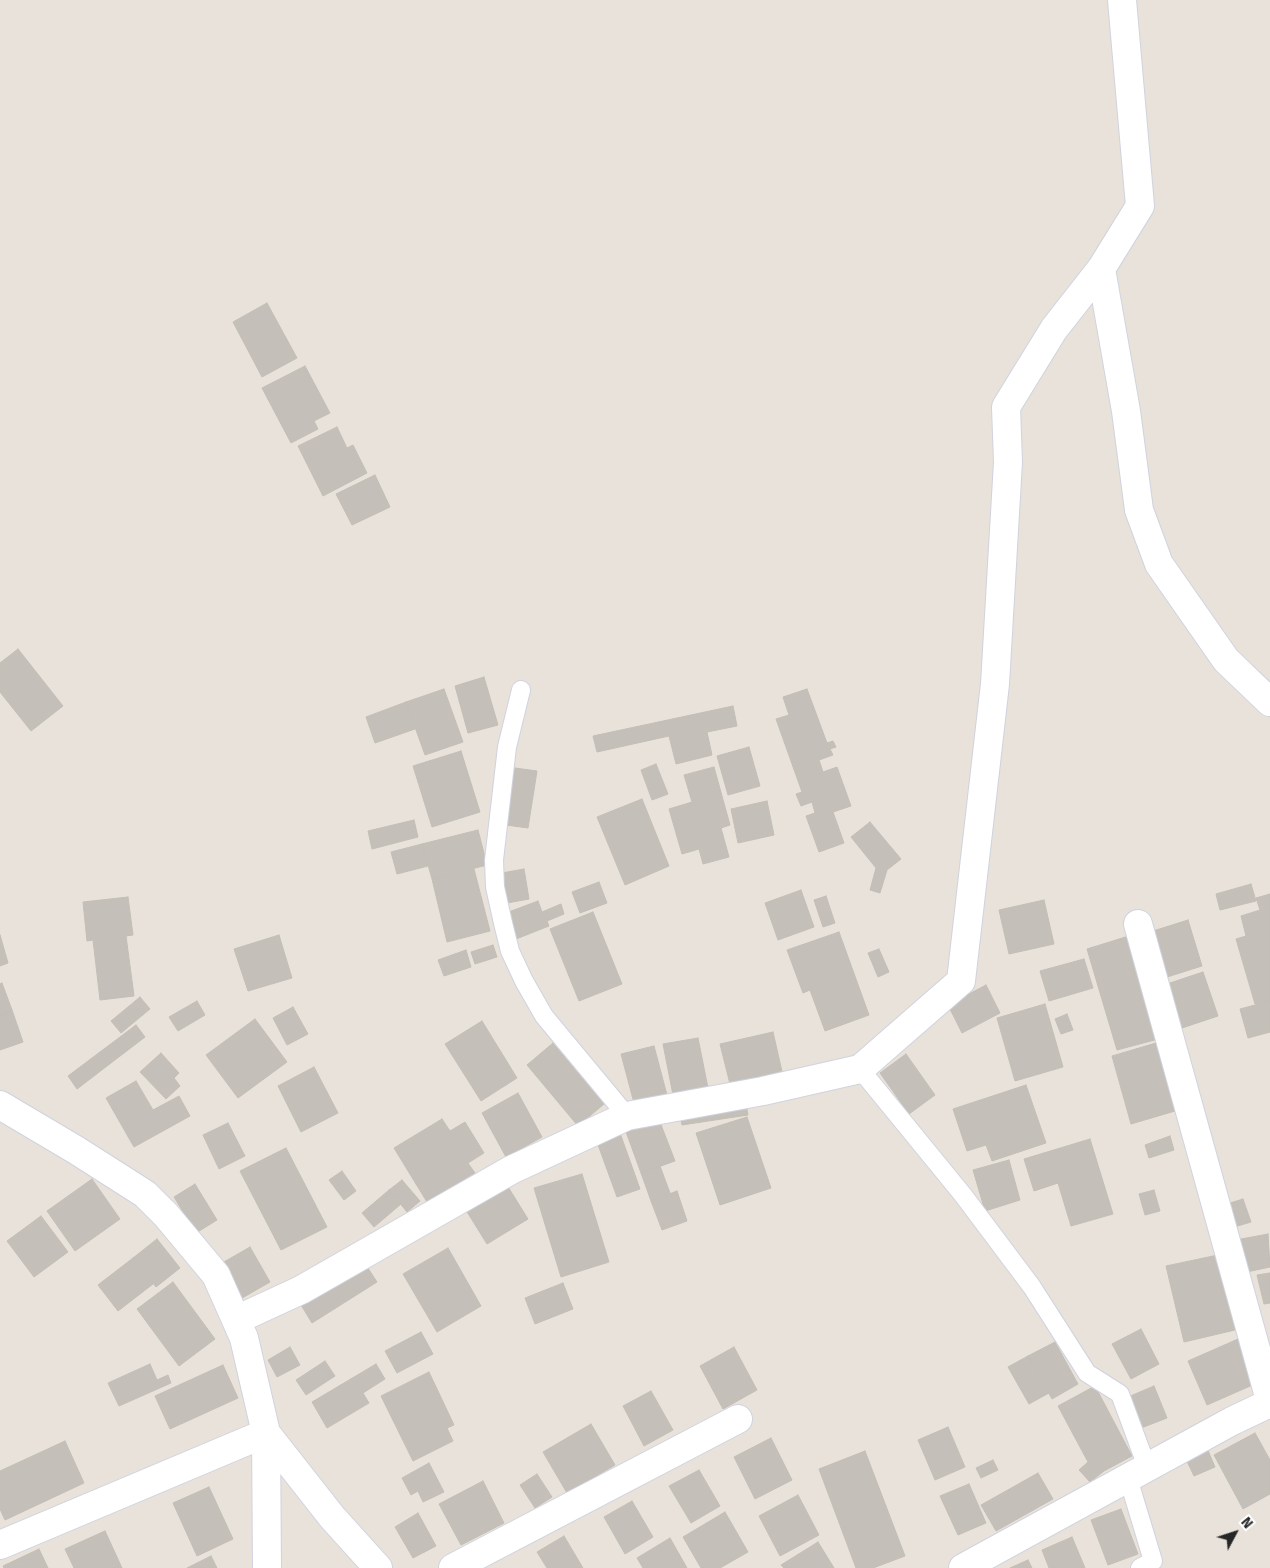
<!DOCTYPE html>
<style>
body{margin:0}
#map{position:relative;width:1270px;height:1568px;overflow:hidden;background:#e8e2da;font-family:"Fira Sans",sans-serif}
canvas{display:block}
.north{position:absolute;left:1210px;top:1508px;width:50px;height:50px;-webkit-text-stroke:4px #fff;paint-order:stroke;rotate:50deg;font-size:14px;font-weight:700;line-height:20px;text-align:center;color:#272727}
.north::after{content:'';display:block;margin:auto;width:18px;height:22px;background:#272727;clip-path:polygon(50% 0,100% 100%,50% 72%,0 100%)}
</style>
<div id="map">
<canvas width="1270" height="1568"></canvas>
<div class="north">N</div>
</div>
<script>
const ctx = document.querySelector('canvas').getContext('2d');
ctx.lineJoin = 'round';
function paint(path, color) { ctx.fillStyle = color; ctx.fill(path, 'evenodd'); }
const shape = rows => new Path2D(rows.map(r => 'M' + r).join(''));
function strokePath(path, color, width, dash) { ctx.strokeStyle = color; ctx.lineWidth = width; ctx.lineCap = dash ? 'butt' : 'round'; ctx.setLineDash(dash || []); ctx.stroke(path); }
const building = shape([
 [267,303,297,358,262,377,233,322,267,303],
 [305,366,330,413,314,421,318,429,291,443,262,388,305,366],
 [337,427,347,448,353,445,367,473,323,496,298,446,337,427],
 [375,475,390,507,352,525,336,494,375,475],
 [18,649,63,706,31,731,0,692,0,663,18,649],
 [484,677,498,725,468,733,455,686,484,677],
 [444,689,463,742,425,755,406,702,444,689],
 [807,689,827,743,833,741,836,747,830,749,833,755,819,760,823,772,837,767,851,806,833,812,844,843,819,852,806,816,815,813,812,802,801,806,796,794,802,792,776,719,789,715,783,697,807,689],
 [406,702,415,729,375,743,366,717,406,702],
 [733,706,737,726,707,732,712,755,676,764,669,736,597,752,593,736,733,706],
 [749,747,760,786,728,795,717,756,749,747],
 [461,751,480,812,432,827,413,766,461,751],
 [656,764,668,794,652,800,641,770,656,764],
 [714,767,730,825,721,828,729,857,703,864,699,849,682,854,669,809,692,802,684,775,714,767],
 [515,768,537,771,528,828,506,825,515,768],
 [642,799,669,866,625,885,597,817,642,799],
 [767,801,774,835,738,843,731,809,767,801],
 [414,820,418,837,372,849,368,831,414,820],
 [870,822,901,859,887,870,880,893,870,890,876,868,851,837,870,822],
 [478,830,487,865,432,879,422,844,478,830],
 [422,844,428,866,397,874,391,852,422,844],
 [474,869,490,931,447,942,432,879,474,869],
 [524,869,529,899,507,903,502,873,524,869],
 [599,882,607,903,580,913,572,892,599,882],
 [1251,884,1256,901,1220,910,1216,894,1251,884],
 [801,890,814,927,778,940,765,903,801,890],
 [1270,894,1270,1001,1255,1004,1236,939,1246,936,1241,916,1260,910,1256,898,1270,894],
 [826,896,835,923,823,927,814,900,826,896],
 [128,897,133,935,126,936,134,996,100,1000,93,940,87,941,83,902,128,897],
 [1044,900,1054,944,1009,954,999,910,1044,900],
 [538,901,542,912,561,904,564,914,547,921,549,926,516,939,506,913,538,901],
 [593,912,622,984,579,1001,550,929,593,912],
 [1188,920,1202,966,1164,978,1150,932,1188,920],
 [839,932,869,1015,825,1031,810,990,803,993,787,950,839,932],
 [0,935,8,963,0,966,0,935],
 [279,935,292,978,248,991,234,949,279,935],
 [1132,935,1162,1038,1117,1050,1087,949,1132,935],
 [493,945,497,957,475,964,471,952,493,945],
 [879,949,889,972,878,977,868,953,879,949],
 [466,950,471,967,444,976,438,960,466,950],
 [1084,959,1093,988,1049,1001,1040,971,1084,959],
 [1203,972,1218,1016,1179,1029,1164,985,1203,972],
 [2,983,12,1010,0,1015,0,984,2,983],
 [986,985,1000,1013,962,1033,948,1005,986,985],
 [140,997,150,1009,121,1033,111,1021,140,997],
 [197,1001,205,1015,178,1031,169,1017,197,1001],
 [1270,1001,1270,1032,1248,1038,1240,1009,1270,1001],
 [1045,1004,1063,1067,1015,1081,997,1018,1045,1004],
 [293,1007,308,1034,287,1045,273,1018,293,1007],
 [12,1010,23,1042,0,1050,0,1015,12,1010],
 [1067,1014,1073,1030,1061,1034,1055,1019,1067,1014],
 [255,1019,287,1062,238,1098,206,1055,255,1019],
 [482,1021,517,1078,481,1101,445,1044,482,1021],
 [136,1025,145,1037,77,1089,68,1076,136,1025],
 [773,1032,783,1076,731,1088,720,1044,773,1032],
 [698,1038,708,1088,673,1095,663,1044,698,1038],
 [553,1043,604,1104,578,1126,527,1065,553,1043],
 [1156,1043,1175,1111,1131,1124,1112,1056,1156,1043],
 [654,1046,667,1095,634,1103,621,1054,654,1046],
 [161,1053,179,1073,174,1078,180,1086,166,1099,140,1072,161,1053],
 [906,1054,935,1095,909,1114,880,1073,906,1054],
 [314,1067,338,1113,301,1132,278,1086,314,1067],
 [136,1081,153,1110,179,1096,190,1116,134,1147,106,1098,136,1081],
 [1026,1085,1046,1143,992,1161,986,1145,967,1151,953,1109,1026,1085],
 [518,1093,542,1137,506,1157,482,1113,518,1093],
 [746,1104,748,1115,682,1125,680,1115,746,1104],
 [658,1117,675,1161,641,1173,625,1129,658,1117],
 [747,1117,771,1188,720,1205,696,1133,747,1117],
 [442,1119,450,1131,465,1122,484,1153,468,1163,475,1173,427,1202,394,1148,442,1119],
 [228,1123,245,1156,219,1169,203,1135,228,1123],
 [620,1133,640,1189,617,1197,597,1142,620,1133],
 [1170,1136,1174,1150,1149,1158,1145,1145,1170,1136],
 [1090,1139,1113,1214,1071,1226,1058,1183,1034,1191,1024,1159,1090,1139],
 [286,1148,327,1227,281,1250,240,1171,286,1148],
 [1009,1160,1020,1200,985,1211,973,1170,1009,1160],
 [660,1166,670,1193,651,1201,641,1173,660,1166],
 [342,1171,356,1191,344,1200,329,1180,342,1171],
 [582,1174,609,1262,561,1277,534,1188,582,1174],
 [92,1179,120,1219,75,1251,47,1211,92,1179],
 [402,1180,420,1201,407,1212,389,1190,402,1180],
 [505,1182,528,1219,487,1244,464,1207,505,1182],
 [195,1184,217,1220,196,1233,174,1197,195,1184],
 [389,1190,401,1204,374,1227,362,1213,389,1190],
 [1154,1190,1160,1211,1145,1215,1139,1194,1154,1190],
 [677,1191,687,1221,662,1230,651,1201,677,1191],
 [1243,1199,1251,1222,1231,1228,1224,1205,1243,1199],
 [41,1216,68,1252,34,1277,7,1241,41,1216],
 [1268,1234,1270,1267,1242,1273,1236,1240,1268,1234],
 [157,1239,180,1268,156,1287,133,1258,157,1239],
 [250,1247,270,1282,237,1301,217,1266,250,1247],
 [448,1248,481,1306,437,1332,403,1274,448,1248],
 [1218,1255,1235,1330,1184,1342,1166,1266,1218,1255],
 [133,1258,153,1284,118,1311,98,1285,133,1258],
 [362,1259,377,1282,312,1323,298,1300,362,1259],
 [1270,1273,1270,1303,1264,1304,1257,1275,1270,1273],
 [173,1282,215,1339,179,1366,137,1309,173,1282],
 [563,1283,573,1309,535,1324,525,1298,563,1283],
 [1141,1329,1159,1364,1131,1379,1112,1344,1141,1329],
 [421,1332,433,1354,397,1373,385,1351,421,1332],
 [1238,1339,1257,1383,1207,1405,1188,1361,1238,1339],
 [1055,1342,1078,1384,1052,1399,1028,1356,1055,1342],
 [290,1347,300,1365,277,1377,268,1360,290,1347],
 [734,1347,757,1390,723,1409,700,1366,734,1347],
 [1028,1356,1049,1393,1029,1404,1008,1367,1028,1356],
 [325,1361,335,1376,306,1395,296,1380,325,1361],
 [150,1364,157,1380,168,1375,171,1383,119,1406,108,1383,150,1364],
 [376,1364,385,1379,363,1393,369,1403,327,1428,312,1402,376,1364],
 [223,1365,238,1398,170,1429,155,1396,223,1365],
 [429,1372,454,1425,447,1428,453,1441,413,1461,381,1396,429,1372],
 [1095,1386,1132,1456,1104,1471,1090,1482,1079,1470,1088,1462,1058,1406,1095,1386],
 [1154,1386,1167,1418,1141,1428,1128,1397,1154,1386],
 [651,1391,673,1430,644,1446,623,1406,651,1391],
 [591,1424,615,1465,567,1493,543,1452,591,1424],
 [948,1427,965,1467,935,1480,918,1440,948,1427],
 [1255,1433,1270,1460,1270,1494,1243,1509,1214,1455,1255,1433],
 [771,1438,792,1480,755,1499,734,1457,771,1438],
 [65,1441,84,1483,5,1520,0,1509,0,1471,65,1441],
 [1206,1446,1215,1467,1194,1476,1184,1455,1206,1446],
 [865,1451,905,1556,873,1568,856,1568,819,1469,865,1451],
 [993,1460,998,1470,981,1478,976,1468,993,1460],
 [429,1463,444,1492,423,1502,418,1491,411,1495,402,1478,429,1463],
 [699,1470,720,1506,691,1523,669,1486,699,1470],
 [1038,1473,1053,1499,996,1531,981,1505,1038,1473],
 [537,1474,552,1497,535,1508,520,1485,537,1474],
 [483,1481,504,1523,461,1545,439,1504,483,1481],
 [969,1484,986,1523,958,1535,940,1496,969,1484],
 [209,1487,233,1539,197,1556,173,1503,209,1487],
 [798,1495,819,1535,780,1556,759,1516,798,1495],
 [632,1501,653,1537,625,1554,604,1517,632,1501],
 [1121,1509,1138,1554,1108,1565,1091,1520,1121,1509],
 [725,1512,748,1552,720,1568,701,1568,683,1537,725,1512],
 [418,1513,436,1546,413,1558,395,1527,418,1513],
 [105,1531,122,1568,74,1568,65,1549,105,1531],
 [564,1536,583,1568,547,1568,537,1552,564,1536],
 [1072,1537,1085,1568,1049,1568,1042,1550,1072,1537],
 [670,1538,687,1568,643,1568,637,1558,670,1538],
 [818,1542,834,1568,784,1568,781,1565,818,1542],
 [39,1549,48,1568,4,1568,3,1566,39,1549],
 [211,1556,217,1568,187,1568,211,1556],
 [1028,1560,1032,1568,1010,1568,1028,1560]
]);
const service = shape([
 [521,690,507,747,494,860,495,887,503,923,510,951,524,981,544,1016,627,1116],
 [860,1069,963,1195,1032,1287,1087,1373,1120,1394,1147,1467],
 [1128,1478,1153,1561,1140,1568]
]);
const minor = shape([
 [1101,269,1126,411,1139,510,1159,564,1226,660,1270,702],
 [1138,924,1270,1400],
 [0,1105,76,1150,145,1194,166,1215,216,1275,244,1338,266,1433,267,1568],
 [236,1320,301,1290,511,1170,627,1116,763,1091,860,1069,961,981,995,684,1008,462,1006,407,1054,329,1101,269,1140,206,1122,0],
 [266,1433,332,1517,378,1568],
 [0,1545,266,1433],
 [453,1568,738,1419],
 [963,1568,1232,1421,1270,1403]
]);
paint(building, '#c4c0b9');
strokePath(building, '#c3beb5', 1);
strokePath(service, '#d0d3df', 20);
strokePath(minor, '#d0d3df', 30);
strokePath(service, '#fff', 18);
strokePath(minor, '#fff', 28);
</script>
